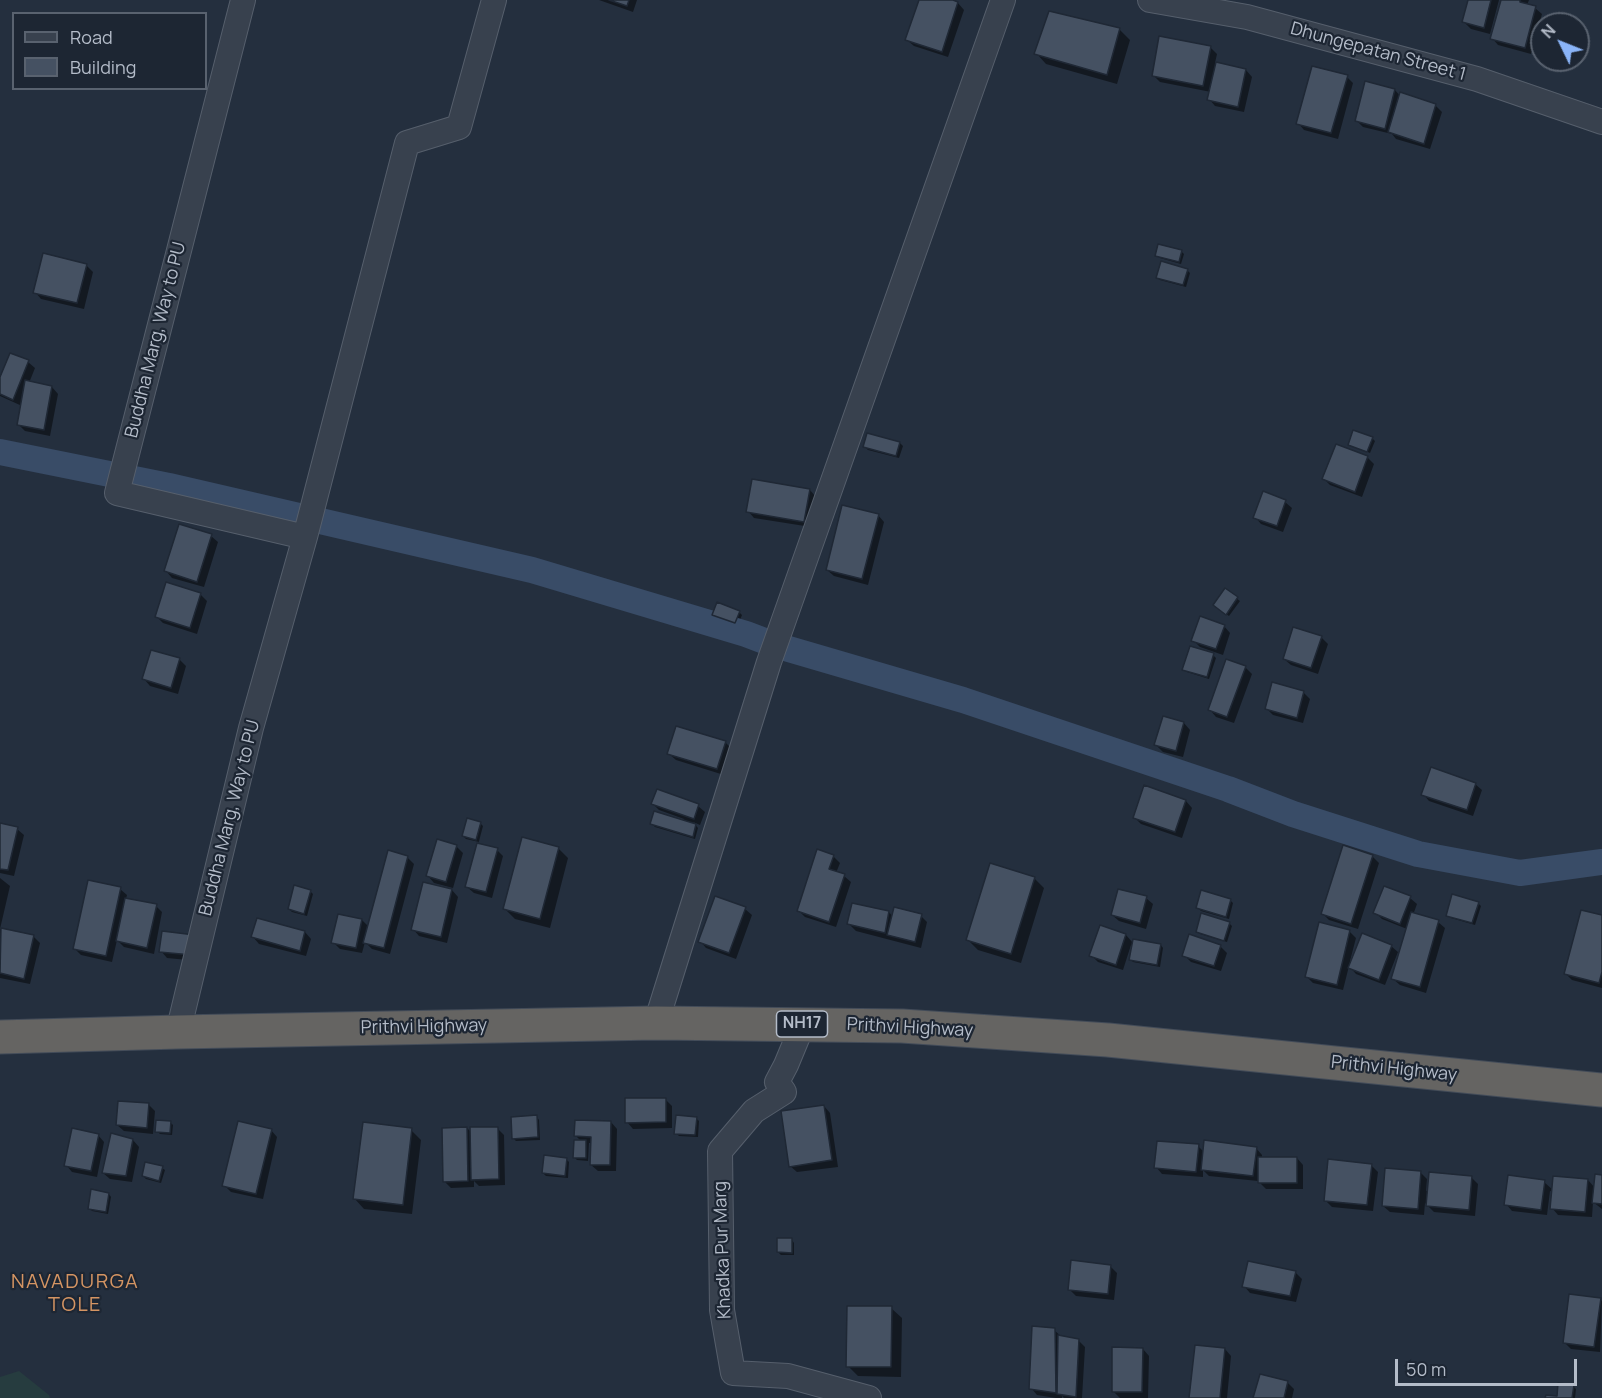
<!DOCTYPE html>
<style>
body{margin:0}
#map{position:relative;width:1602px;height:1398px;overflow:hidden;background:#242f3e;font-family:Manrope,sans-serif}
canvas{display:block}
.legend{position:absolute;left:12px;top:12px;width:195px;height:78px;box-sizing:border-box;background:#1d2633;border:2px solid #59626f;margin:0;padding:8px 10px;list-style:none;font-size:18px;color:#b4bcc9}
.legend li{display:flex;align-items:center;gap:12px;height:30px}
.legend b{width:30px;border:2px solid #59626f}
.north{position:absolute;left:1530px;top:12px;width:60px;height:60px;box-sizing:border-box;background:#1d2633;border:2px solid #59626f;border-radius:50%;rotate:313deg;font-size:16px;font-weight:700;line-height:24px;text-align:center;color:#b4bcc9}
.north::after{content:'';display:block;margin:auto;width:21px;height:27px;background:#8ab4f8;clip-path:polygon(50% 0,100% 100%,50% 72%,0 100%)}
.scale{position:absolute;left:1395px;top:1359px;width:182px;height:27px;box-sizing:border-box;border:3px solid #b4bcc9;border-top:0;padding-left:8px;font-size:18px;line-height:21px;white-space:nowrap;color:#b4bcc9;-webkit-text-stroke:4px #1d2633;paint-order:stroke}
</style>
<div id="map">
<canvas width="1602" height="1398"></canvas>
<ul class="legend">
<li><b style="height:8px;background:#38414e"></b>Road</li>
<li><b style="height:16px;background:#455162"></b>Building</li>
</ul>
<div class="north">N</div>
<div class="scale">50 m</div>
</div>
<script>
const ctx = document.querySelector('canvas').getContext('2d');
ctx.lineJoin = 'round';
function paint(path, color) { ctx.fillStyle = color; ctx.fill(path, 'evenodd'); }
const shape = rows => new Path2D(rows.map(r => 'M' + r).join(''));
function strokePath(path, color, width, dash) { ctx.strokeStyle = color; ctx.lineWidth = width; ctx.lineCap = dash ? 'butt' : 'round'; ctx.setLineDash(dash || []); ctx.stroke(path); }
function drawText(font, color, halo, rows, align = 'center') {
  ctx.font = font + ' Manrope,sans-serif'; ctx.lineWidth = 4.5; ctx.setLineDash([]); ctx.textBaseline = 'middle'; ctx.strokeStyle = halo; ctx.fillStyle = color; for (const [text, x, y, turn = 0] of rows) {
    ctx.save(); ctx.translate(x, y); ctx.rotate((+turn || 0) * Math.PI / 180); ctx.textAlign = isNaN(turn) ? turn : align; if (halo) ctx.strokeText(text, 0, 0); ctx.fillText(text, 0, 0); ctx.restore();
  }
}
const green = shape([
 [19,1371,49,1395,50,1398,0,1398,0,1377]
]);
const shadow = shape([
 [599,0,637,0,633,12],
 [920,0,948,0,958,3,964,10,948,57,914,46,907,40],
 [1470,0,1499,0,1490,34,1471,29,1464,22],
 [1502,0,1529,0,1527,5,1535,8,1542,14,1531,54,1498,45,1492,38],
 [1050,13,1120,30,1130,40,1117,84,1046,64,1036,53],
 [1210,47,1217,54,1215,63,1246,70,1252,77,1244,112,1215,106,1209,99,1211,92,1160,82,1153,75],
 [1347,77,1353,83,1338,139,1304,130,1298,123],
 [1395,90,1401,97,1435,105,1442,112,1430,149,1396,139,1392,134,1363,127,1356,120],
 [1181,251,1184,254,1181,264,1160,258,1157,255],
 [86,265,93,272,84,309,41,299,35,292],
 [1187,270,1190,273,1186,287,1160,280,1157,278],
 [28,362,35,368,29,383,52,387,58,394,50,436,25,431,18,424,22,406,0,396,0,381],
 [1372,438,1375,441,1370,453,1350,444],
 [900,443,903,446,899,458,868,450,865,447],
 [1336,446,1368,458,1374,464,1362,497,1330,485,1324,479],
 [810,490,816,497,811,527,754,518,748,511],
 [1285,502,1292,508,1283,532,1261,524,1255,517],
 [878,515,884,522,868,585,834,576,827,570],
 [211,536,218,542,204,587,172,578,166,571],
 [167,584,201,595,207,601,197,634,163,623,157,617],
 [1225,590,1240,601,1229,616,1217,608],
 [739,612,742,615,738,625,714,615],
 [1224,626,1230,633,1223,655,1200,647,1193,640],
 [1321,637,1328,644,1318,674,1291,665,1284,659],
 [152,651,180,660,186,666,178,694,150,686,144,679],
 [1213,655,1216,658,1209,679,1187,672,1184,670],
 [1245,667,1252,674,1234,723,1216,717,1210,710],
 [1273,684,1304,693,1310,699,1303,723,1273,715,1266,708],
 [1184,723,1190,730,1183,757,1163,752,1156,745],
 [725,742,732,749,724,775,676,760,669,754],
 [1475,784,1482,790,1473,816,1429,801,1423,794],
 [1145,787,1186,801,1192,808,1182,838,1141,824,1134,817],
 [653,804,698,806,705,812,700,825,693,822,698,828,695,839,655,827,652,824,683,821,684,819,659,810],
 [480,823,483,826,478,845,497,850,503,856,492,898,474,893,467,887,479,842,466,839,463,836],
 [0,825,17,829,24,835,14,876,0,873],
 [456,846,463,853,453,888,434,883,428,876],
 [558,848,568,858,550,928,515,919,505,909],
 [833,856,840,863,836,873,844,876,851,882,836,927,805,917,799,911],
 [1372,856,1379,863,1358,929,1329,920,1323,914],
 [407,857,414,864,390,954,372,949,365,942,362,953,340,949,333,942,362,920,369,927],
 [0,878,10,886,0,929],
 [1034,878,1044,888,1021,963,978,950,968,940],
 [1385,888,1410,898,1417,904,1413,915,1438,922,1445,928,1426,993,1400,985,1393,979,1407,929,1382,919,1375,912],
 [120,889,127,895,126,899,156,906,162,912,154,954,124,947,117,940,112,962,81,955,74,948],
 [452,890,458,897,447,943,419,936,413,929],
 [310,891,313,894,307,916,292,912,289,909],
 [1146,898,1153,904,1146,929,1119,921,1112,915],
 [1230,900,1233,903,1229,919,1201,911,1198,908],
 [1478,903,1481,906,1475,925,1451,918,1448,915],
 [745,909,752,915,736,959,706,948,700,941],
 [889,912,893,917,921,916,927,922,921,948,856,931,849,924],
 [1602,917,1602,988,1572,980,1566,974],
 [258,920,305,932,311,939,306,956,259,944,253,937],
 [1229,923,1232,926,1227,942,1200,934,1197,931],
 [1100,927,1126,935,1133,943,1161,945,1163,948,1160,967,1133,962,1130,959,1133,946,1131,945,1123,970,1098,962,1091,955],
 [0,929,33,936,40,943,30,984,0,978],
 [1349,931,1356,938,1350,961,1391,946,1398,952,1385,985,1356,974,1349,966,1343,990,1313,983,1307,977],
 [163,933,198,961,167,958,161,951],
 [1220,946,1227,953,1221,971,1191,962,1184,955],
 [665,1099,672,1106,672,1128,633,1129,627,1122],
 [149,1105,155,1111,153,1134,124,1131,117,1125],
 [824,1106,830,1113,838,1167,797,1172,790,1166],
 [537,1117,539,1120,540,1140,516,1141,513,1138],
 [696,1118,699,1121,698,1137,679,1136,676,1133],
 [170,1122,173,1125,172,1135,160,1134,157,1131],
 [611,1122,617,1129,616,1171,598,1171,591,1165,592,1143,589,1143,588,1161,577,1160,574,1157,582,1142,576,1136],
 [467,1128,472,1133,497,1128,504,1135,505,1185,479,1186,474,1181,474,1187,451,1188,445,1182],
 [271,1130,277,1137,263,1199,231,1192,224,1185],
 [411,1130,421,1140,412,1214,364,1209,354,1198],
 [98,1135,104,1142,97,1177,72,1172,66,1165],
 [133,1140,139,1147,132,1182,110,1179,103,1173],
 [1198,1146,1204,1152,1256,1148,1262,1155,1262,1158,1297,1158,1303,1165,1303,1189,1266,1189,1258,1181,1209,1176,1203,1170,1203,1177,1162,1174,1156,1167],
 [567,1160,569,1162,568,1178,546,1176,543,1173],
 [1371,1165,1378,1172,1373,1211,1332,1207,1325,1200],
 [162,1168,165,1170,161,1183,146,1179,143,1176],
 [1420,1172,1427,1179,1426,1191,1471,1177,1478,1184,1475,1216,1434,1212,1425,1203,1424,1215,1390,1212,1383,1206],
 [1602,1177,1602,1209,1593,1202,1592,1217,1558,1215,1552,1208,1553,1192,1550,1191,1547,1215,1512,1211,1506,1204,1544,1182,1553,1190,1588,1180,1595,1188],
 [109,1194,111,1197,108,1214,92,1211,89,1208],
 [792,1240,794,1243,794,1255,781,1255,778,1252],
 [1110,1266,1117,1273,1114,1300,1076,1296,1069,1289],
 [1295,1272,1302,1279,1296,1302,1250,1293,1244,1286],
 [1600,1299,1602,1301,1600,1352,1571,1349,1564,1342],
 [891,1308,902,1318,901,1377,858,1376,848,1366],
 [1054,1330,1062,1337,1078,1340,1085,1347,1082,1398,1064,1398,1062,1396,1062,1398,1056,1398,1037,1395,1031,1388],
 [1143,1349,1149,1356,1148,1398,1120,1398,1113,1391],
 [1225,1349,1231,1356,1227,1398,1191,1398],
 [1287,1382,1294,1389,1292,1398,1255,1398],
 [1573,1386,1576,1389,1575,1398,1547,1398,1558,1398]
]);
const canal = shape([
 [0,452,169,486,532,570,746,634,775,645,963,700,1228,789,1293,814,1418,854,1520,873,1602,862]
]);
const building = shape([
 [609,0,629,0,627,6,609,0],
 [919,0,953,0,958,2,942,52,905,40,919,0],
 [1468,0,1491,0,1484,28,1462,22,1468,0],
 [1501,0,1520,0,1520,2,1536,6,1525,48,1490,39,1501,0],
 [1049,11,1120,28,1107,75,1034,54,1049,11],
 [1159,36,1211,46,1203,86,1152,76,1159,36],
 [1216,62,1246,69,1238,107,1207,100,1216,62],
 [1312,66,1348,75,1331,133,1296,124,1312,66],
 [1365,81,1395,89,1385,129,1355,121,1365,81],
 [1400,92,1436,104,1424,144,1388,132,1400,92],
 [1158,244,1182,250,1179,262,1155,256,1158,244],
 [43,253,87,264,77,303,33,293,43,253],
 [1161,261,1188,269,1183,285,1156,278,1161,261],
 [10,353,29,360,13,400,0,394,0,377,10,353],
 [25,380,52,386,44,430,17,425,25,380],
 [1353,430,1373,437,1367,452,1348,445,1353,430],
 [867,433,900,442,896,456,863,447,867,433],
 [1336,444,1368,456,1355,492,1322,479,1336,444],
 [752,479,810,489,804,522,746,512,752,479],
 [1263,491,1286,500,1277,526,1253,518,1263,491],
 [842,505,879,514,862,579,826,570,842,505],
 [179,524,212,534,197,582,164,571,179,524],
 [166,582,201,593,190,628,155,617,166,582],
 [1225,588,1238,597,1226,615,1213,605,1225,588],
 [717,602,740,611,735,623,712,615,717,602],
 [1200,616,1225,625,1216,649,1191,641,1200,616],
 [1293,627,1322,636,1311,668,1283,659,1293,627],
 [1190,646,1214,653,1207,677,1182,670,1190,646],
 [151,650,180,658,171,688,142,679,151,650],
 [1226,659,1246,666,1227,717,1208,710,1226,659],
 [1272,682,1304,691,1297,718,1265,709,1272,682],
 [1163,716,1184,722,1176,751,1154,745,1163,716],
 [676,726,726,741,717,769,667,754,676,726],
 [1431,767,1476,783,1467,810,1421,795,1431,767],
 [1144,785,1186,800,1175,832,1133,818,1144,785],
 [657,789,699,804,694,819,651,804,657,789],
 [654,811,696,824,693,837,650,824,654,811],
 [467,818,481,822,476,840,462,836,467,818],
 [0,823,18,827,8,870,0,869,0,823],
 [522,837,559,847,540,919,503,909,522,837],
 [437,839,457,845,446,882,426,876,437,839],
 [477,843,498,848,486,892,465,887,477,843],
 [1343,845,1373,855,1351,924,1321,914,1343,845],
 [817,849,834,855,829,869,845,874,829,922,797,911,817,849],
 [388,850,408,856,384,948,363,943,388,850],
 [990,863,1035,877,1011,954,966,940,990,863],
 [88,880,121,887,106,956,73,949,88,880],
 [423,882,452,889,441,937,411,930,423,882],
 [294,885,311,890,304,914,288,909,294,885],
 [1384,886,1411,896,1400,924,1373,913,1384,886],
 [1118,889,1147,896,1140,923,1111,915,1118,889],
 [1201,890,1231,899,1226,917,1196,908,1201,890],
 [1452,894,1479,902,1472,923,1446,916,1452,894],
 [715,896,746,907,729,953,698,942,715,896],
 [125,898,157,904,147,948,116,941,125,898],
 [852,903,889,911,885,933,847,924,852,903],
 [894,907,922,914,915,942,887,935,894,907],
 [1581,910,1602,915,1602,972,1599,983,1564,974,1581,910],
 [1411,912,1439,920,1420,987,1391,979,1411,912],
 [1201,913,1230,922,1224,941,1196,932,1201,913],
 [338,914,362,919,356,948,331,943,338,914],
 [257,918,305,931,300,951,251,937,257,918],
 [1319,922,1350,930,1337,985,1305,977,1319,922],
 [1100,925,1126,934,1116,965,1089,956,1100,925],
 [1,928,34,935,24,979,0,973,1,928],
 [162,931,195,935,192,955,159,952,162,931],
 [1362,933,1392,945,1379,980,1348,968,1362,933],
 [1189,934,1221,945,1214,966,1182,956,1189,934],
 [1133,939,1161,944,1157,965,1129,960,1133,939],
 [625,1098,666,1098,666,1122,625,1123,625,1098],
 [118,1101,149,1103,147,1128,116,1125,118,1101],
 [824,1105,832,1160,789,1167,781,1111,824,1105],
 [537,1115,538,1137,512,1139,511,1117,537,1115],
 [676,1115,697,1117,695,1135,674,1134,676,1115],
 [156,1120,171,1121,170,1133,155,1132,156,1120],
 [575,1120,611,1121,610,1165,590,1165,591,1137,574,1136,575,1120],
 [238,1121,272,1129,256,1194,222,1186,238,1121],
 [363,1122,412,1128,403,1205,353,1199,363,1122],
 [467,1127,468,1181,443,1182,442,1128,467,1127],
 [470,1127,498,1127,499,1179,471,1180,470,1127],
 [72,1128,99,1134,91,1171,64,1166,72,1128],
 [111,1133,133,1139,126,1176,102,1173,111,1133],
 [574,1140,586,1140,586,1158,573,1158,574,1140],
 [1204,1140,1257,1147,1253,1176,1201,1170,1204,1140],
 [1157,1141,1199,1144,1196,1172,1154,1168,1157,1141],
 [544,1155,567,1158,565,1176,542,1173,544,1155],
 [1258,1157,1297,1157,1297,1183,1258,1183,1258,1157],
 [1328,1159,1372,1164,1367,1205,1324,1201,1328,1159],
 [145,1162,163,1166,159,1181,142,1176,145,1162],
 [1385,1168,1421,1171,1418,1209,1382,1206,1385,1168],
 [1429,1172,1472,1176,1469,1210,1426,1206,1429,1172],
 [1595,1174,1602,1175,1602,1204,1592,1203,1595,1174],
 [1508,1175,1545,1180,1541,1210,1504,1205,1508,1175],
 [1553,1176,1588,1179,1585,1212,1550,1209,1553,1176],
 [91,1189,109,1193,106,1212,88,1209,91,1189],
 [777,1238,792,1238,792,1253,777,1252,777,1238],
 [1071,1260,1111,1265,1108,1294,1068,1290,1071,1260],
 [1248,1261,1296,1271,1290,1296,1242,1287,1248,1261],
 [1569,1294,1601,1298,1594,1347,1563,1343,1569,1294],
 [847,1306,892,1306,891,1367,846,1367,847,1306],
 [1032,1326,1055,1328,1056,1393,1029,1389,1032,1326],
 [1058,1335,1079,1339,1076,1397,1057,1394,1058,1335],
 [1195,1345,1225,1348,1220,1398,1189,1398,1195,1345],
 [1112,1347,1143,1348,1142,1392,1112,1392,1112,1347],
 [1260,1374,1288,1381,1284,1398,1253,1398,1260,1374],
 [1558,1383,1574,1385,1572,1398,1545,1398,1546,1395,1557,1396,1558,1383]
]);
const minor = shape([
 [1150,0,1247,17,1477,79,1602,122],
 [305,537,407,143,459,127,494,0],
 [656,1023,769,662,1003,0],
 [803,1024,786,1065,777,1082,784,1092,754,1111,720,1151,722,1310,733,1373,788,1376,869,1398],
 [178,1032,251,728,305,537,117,493,243,0]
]);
const trunk = shape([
 [0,1037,178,1032,656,1023,902,1026,1108,1040,1602,1090]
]);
const shields = [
 [802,1024,51]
];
const shieldNames = [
 ["NH17",802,1024]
];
const streetNames = [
 ["Dhungepatan Street 1",1378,52,15],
 ["Buddha Marg, Way to PU",156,340,-76],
 ["Buddha Marg, Way to PU",230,818,-76],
 ["Prithvi Highway",424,1027,-1],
 ["Prithvi Highway",910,1028,3],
 ["Prithvi Highway",1394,1069,6],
 ["Khadka Pur Marg",723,1250,-92]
];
const neighbourhoodNames = [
 ["NAVADURGA",75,1282],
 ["TOLE",75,1305]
];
paint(green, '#263c3f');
paint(shadow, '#0007');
strokePath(canal, '#394c67', 26);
paint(building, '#455162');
strokePath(building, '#1f2835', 1.5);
strokePath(minor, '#565f6c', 26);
strokePath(trunk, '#434c59', 35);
strokePath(minor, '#38414e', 24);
strokePath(trunk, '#656462', 33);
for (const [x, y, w] of shields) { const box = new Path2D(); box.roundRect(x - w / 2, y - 13, w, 26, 4.5); ctx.fillStyle = '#1d2633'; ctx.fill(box); strokePath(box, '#b4bcc9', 1.5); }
drawText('bold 16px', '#b4bcc9', null, shieldNames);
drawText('18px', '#b4bcc9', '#1d2633', streetNames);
ctx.letterSpacing = '1.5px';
drawText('20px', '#d59563', '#1d2633', neighbourhoodNames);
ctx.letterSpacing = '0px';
</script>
